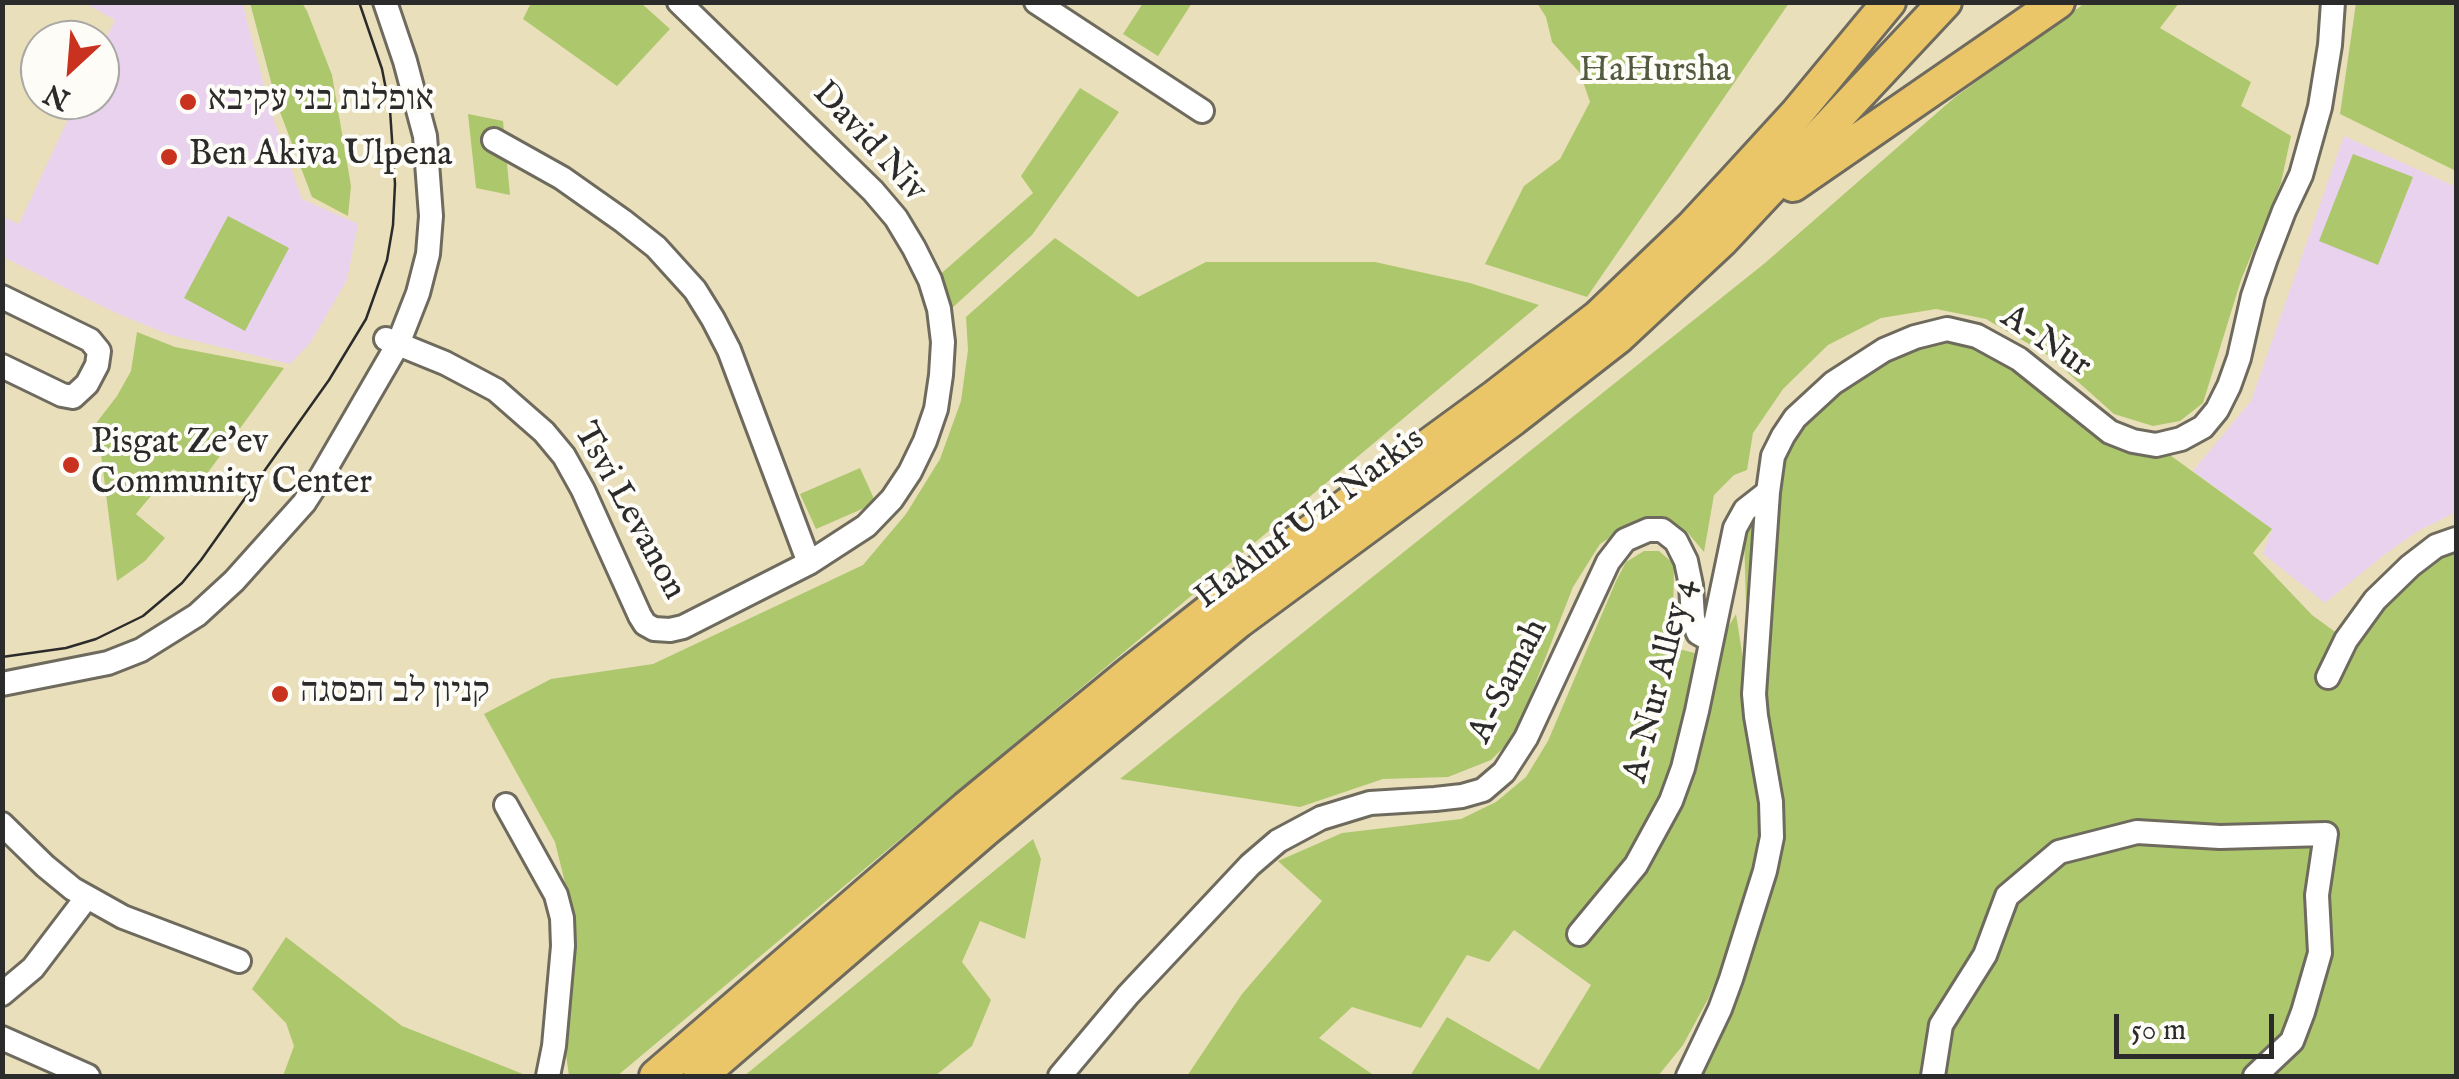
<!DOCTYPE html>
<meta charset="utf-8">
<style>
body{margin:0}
#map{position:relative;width:2459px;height:1079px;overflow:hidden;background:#eadfbb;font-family:"IM FELL English",serif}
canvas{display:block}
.frame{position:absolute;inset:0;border:5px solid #2b2b2b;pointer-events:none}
.north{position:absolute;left:20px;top:20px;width:100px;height:100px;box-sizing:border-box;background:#fdfcf7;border:2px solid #a9a8a5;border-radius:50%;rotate:206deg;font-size:28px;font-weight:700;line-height:40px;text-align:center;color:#2b2b2b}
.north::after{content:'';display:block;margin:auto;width:35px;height:45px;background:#c8321e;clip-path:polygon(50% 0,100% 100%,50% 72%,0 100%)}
.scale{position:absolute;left:2114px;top:1014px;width:160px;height:45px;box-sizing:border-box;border:5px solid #2b2b2b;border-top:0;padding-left:12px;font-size:30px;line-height:35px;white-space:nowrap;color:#2b2b2b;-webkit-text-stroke:8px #fdfcf7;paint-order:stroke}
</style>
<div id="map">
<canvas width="2459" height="1079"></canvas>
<div class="frame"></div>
<div class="north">N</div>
<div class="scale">50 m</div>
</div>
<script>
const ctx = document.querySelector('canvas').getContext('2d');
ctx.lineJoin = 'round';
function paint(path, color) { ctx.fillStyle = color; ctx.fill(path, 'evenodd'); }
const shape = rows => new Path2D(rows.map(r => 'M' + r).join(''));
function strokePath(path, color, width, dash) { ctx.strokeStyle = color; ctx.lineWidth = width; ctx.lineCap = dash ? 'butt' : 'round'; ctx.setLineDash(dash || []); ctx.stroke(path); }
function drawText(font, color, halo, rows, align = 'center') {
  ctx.font = font + ' "IM FELL English","Frank Ruhl Libre",serif'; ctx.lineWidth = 8; ctx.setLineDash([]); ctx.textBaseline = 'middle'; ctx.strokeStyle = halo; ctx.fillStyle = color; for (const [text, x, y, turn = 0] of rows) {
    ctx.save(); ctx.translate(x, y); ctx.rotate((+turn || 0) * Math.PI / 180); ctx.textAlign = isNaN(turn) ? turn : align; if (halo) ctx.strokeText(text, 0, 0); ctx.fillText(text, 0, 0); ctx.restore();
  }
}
const built = shape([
 [242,2,272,115,302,199,358,224,347,280,311,342,290,364,167,334,116,313,3,257,2,216,19,224,77,100,100,100,100,51,115,20,85,3],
 [2344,136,2456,187,2456,512,2418,531,2384,555,2325,603,2263,554,2272,529,2193,471,2251,401]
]);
const green = shape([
 [250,3,302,3,307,11,332,75,351,186,348,216,312,197,277,104],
 [531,3,641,3,670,29,617,86,523,19],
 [1143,3,1192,3,1158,56,1123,34],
 [1537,3,1789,3,1587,297,1485,264,1524,186,1560,159,1590,102,1580,73,1552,42,1546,17],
 [2085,3,2179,3,2160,28,2251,82,2241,106,2291,136,2281,183,2241,280,2203,403,2180,421,2153,426,2114,414,2048,355,1986,319,1936,309,1881,318,1828,345,1783,389,1753,433,1747,470,1734,475,1714,495,1704,552,1688,533,1663,521,1630,525,1600,544,1573,587,1515,736,1491,760,1448,777,1383,779,1300,807,1120,779,1765,263,1954,98],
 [2356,3,2456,3,2456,171,2340,114],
 [1080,88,1119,112,1032,235,950,310,936,278,1033,193,1021,176],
 [468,114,503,121,510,195,476,188],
 [2353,154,2413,177,2378,265,2319,241],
 [228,216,289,248,245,331,184,298],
 [1055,238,1138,297,1206,262,1375,262,1470,283,1539,305,617,1076,569,1076,563,1033,569,961,567,891,555,842,484,714,551,679,653,664,863,565,906,514,940,459,961,401,968,350,966,317],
 [1947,329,2075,405,2156,445,2272,529,2253,553,2312,615,2338,634,2389,586,2456,539,2456,1076,1677,1076,1676,1071,1710,1029,1741,919,1708,999,1683,1045,1658,1076,1410,1076,1447,1017,1539,1070,1591,985,1514,930,1489,962,1467,955,1421,1028,1352,1007,1319,1038,1375,1076,1187,1076,1242,994,1322,901,1278,861,1342,833,1461,819,1496,802,1526,777,1548,741,1616,581,1626,562,1644,551,1659,551,1674,564,1673,621,1679,649,1710,657,1736,614,1763,787,1748,673,1744,535,1773,472,1799,427,1847,381],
 [137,332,175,347,284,368,201,482,173,469,136,514,165,538,145,561,117,581,97,422,117,396,131,371],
 [860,468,876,503,816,529,800,494],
 [1033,839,1041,859,1025,939,980,921,962,962,991,1000,972,1046,935,1076,744,1076],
 [286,937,402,1026,528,1076,283,1076,294,1046,286,1023,252,989]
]);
const minor = shape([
 [1036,2,1202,111],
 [494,140,562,178,623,221,656,247,695,290,713,319,729,350,809,563],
 [2,297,90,340,99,351,97,365,87,384,73,397,62,395,2,366],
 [386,339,445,363,496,390,544,432,564,456,583,490,640,616,645,624,654,629,670,630,683,627,809,563,866,526,892,499,910,472,925,441,936,409,941,375,943,342,939,309,930,280,914,248,896,218,873,191,679,2],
 [2328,677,2346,640,2375,600,2410,566,2436,546,2456,539],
 [2,684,108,663,141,650,197,615,234,581,304,503,322,475,398,344,418,293,428,254,431,216,425,136,405,61,385,2],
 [506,805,556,895,562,918,563,946,554,1046,548,1076],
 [2,824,45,866,73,889,123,917,239,961],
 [1579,934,1636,865,1671,801,1683,768,1697,711,1735,528,1745,510,1768,492],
 [2,994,33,968,87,897],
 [2,1038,88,1076],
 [1060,1076,1128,995,1250,865,1278,841,1321,818,1370,803,1435,799,1462,796,1483,790,1504,772,1526,738,1608,562,1625,540,1648,530,1662,530,1676,541,1686,561,1691,585,1693,618,1698,633,1710,640],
 [1688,1076,1720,1009,1731,979,1765,871,1772,837,1771,802,1756,716,1754,694,1768,492,1773,456,1783,436,1795,418,1833,383,1884,350,1915,337,1947,329,1977,336,2019,359,2110,432,2133,441,2156,445,2181,439,2203,427,2217,410,2229,386,2239,358,2253,296,2266,258,2284,211,2301,175,2320,107,2330,45,2333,2],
 [1933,1076,1941,1025,1985,955,2007,896,2059,852,2137,832,2220,837,2326,834,2317,895,2320,953,2303,1012,2292,1041,2255,1076]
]);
const highway = shape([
 [1793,185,2058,2],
 [656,1076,966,808,1129,674,1295,543,1496,396,1598,317,1693,226,1733,183,1797,113,1889,2],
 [700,1076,985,830,1239,621,1513,419,1617,338,1722,240,1945,2]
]);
const tram = shape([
 [2,657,66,648,96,639,143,616,182,583,201,560,329,380,366,319,387,260,393,225,395,184,390,110,382,69,359,2]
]);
const markers = [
 [188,102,10,"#c8321e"],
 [169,157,10,"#c8321e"],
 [71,465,10,"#c8321e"],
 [280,694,10,"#c8321e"]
];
const parkNames = [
 ["HaHursha",1655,73]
];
const poiNames = [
 ["אופלנת בני עקיבא",208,102],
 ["Ben Akiva Ulpena",189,157],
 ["Pisgat Ze'ev",91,445],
 ["Community Center",91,485],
 ["קניון לב הפסגה",300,694]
];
const streetNames = [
 ["David Niv",868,143,47],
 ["A-Nur",2045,343,34],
 ["Tsvi Levanon",628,512,61],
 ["HaAluf Uzi Narkis",1311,520,-37],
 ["A-Nur Alley 4",1662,681,-76],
 ["A-Samah",1510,682,-63]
];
paint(built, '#e9d2ed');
paint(green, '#adc76d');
strokePath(minor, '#6e6a5d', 28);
strokePath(highway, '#6e6a5d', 38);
strokePath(minor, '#fff', 22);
strokePath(highway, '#eac669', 32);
strokePath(tram, '#2b2b2b', 2.5);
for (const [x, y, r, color] of markers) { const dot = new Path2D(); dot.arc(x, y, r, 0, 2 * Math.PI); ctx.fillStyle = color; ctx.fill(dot); strokePath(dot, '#fdfcf7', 4); }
drawText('35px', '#525a3f', '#fdfcf7', parkNames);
drawText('35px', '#2b2b2b', '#fdfcf7', poiNames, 'left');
drawText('35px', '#2b2b2b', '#fdfcf7', streetNames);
</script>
